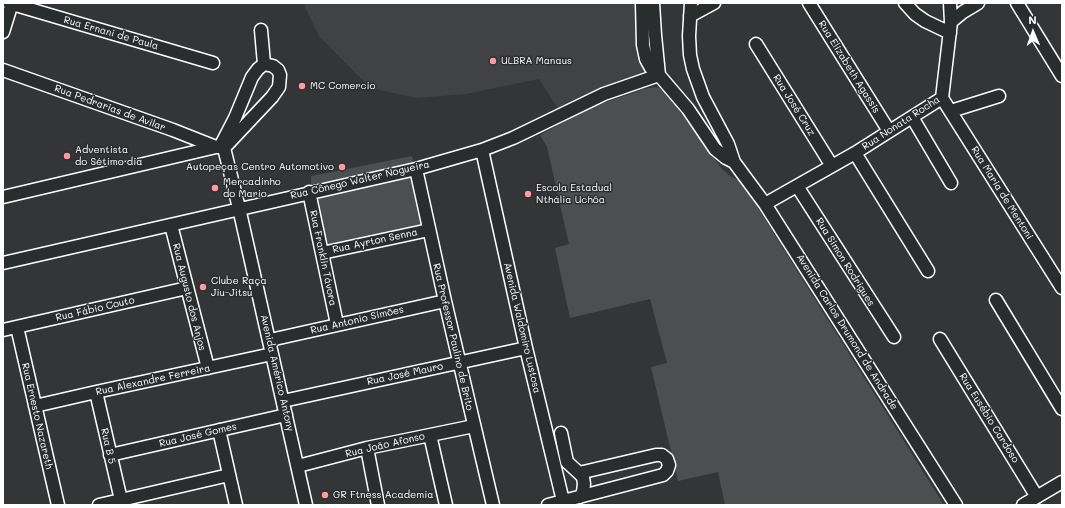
<!DOCTYPE html>
<meta charset="utf-8">
<style>
body{margin:0}
#map{position:relative;width:1065px;height:508px;overflow:hidden;background:#333536;font-family:Mali,sans-serif}
canvas{display:block}
.frame{position:absolute;inset:0;border:4px solid #fff;pointer-events:none}
.north{position:absolute;left:1013px;top:12px;width:40px;height:40px;-webkit-text-stroke:3px #2a2d2e;paint-order:stroke;rotate:358deg;font-size:11px;font-weight:700;line-height:16px;text-align:center;color:#fff}
.north::after{content:'';display:block;margin:auto;width:14px;height:18px;background:#fff;clip-path:polygon(50% 0,100% 100%,50% 72%,0 100%)}
</style>
<div id="map">
<canvas width="1065" height="508"></canvas>
<div class="frame"></div>
<div class="north">N</div>
</div>
<script>
const ctx = document.querySelector('canvas').getContext('2d');
ctx.lineJoin = 'round';
function paint(path, color) { ctx.fillStyle = color; ctx.fill(path, 'evenodd'); }
const shape = rows => new Path2D(rows.map(r => 'M' + r).join(''));
function strokePath(path, color, width, dash) { ctx.strokeStyle = color; ctx.lineWidth = width; ctx.lineCap = dash ? 'butt' : 'round'; ctx.setLineDash(dash || []); ctx.stroke(path); }
function drawText(font, color, halo, rows, align = 'center') {
  ctx.font = font + ' Mali,sans-serif'; ctx.lineWidth = 3; ctx.setLineDash([]); ctx.textBaseline = 'middle'; ctx.strokeStyle = halo; ctx.fillStyle = color; for (const [text, x, y, turn = 0] of rows) {
    ctx.save(); ctx.translate(x, y); ctx.rotate((+turn || 0) * Math.PI / 180); ctx.textAlign = isNaN(turn) ? turn : align; if (halo) ctx.strokeText(text, 0, 0); ctx.fillText(text, 0, 0); ctx.restore();
  }
}
const built = shape([
 [303,3,639,3,647,72,579,97,558,109,539,79,466,94,417,98,370,88,319,36]
]);
const green = shape([
 [656,87,664,90,722,169,730,176,741,181,944,505,725,505,718,472,678,481,651,367,667,363,650,299,570,318,555,248,569,244,547,147,540,135,592,107,644,89],
 [412,156,427,228,323,250,311,188,311,176]
]);
const minor = shape([
 [9,3,213,63],
 [642,3,643,45,646,59,651,68,659,75,688,109,715,149,726,158,734,162],
 [691,3,689,36,690,55,693,69,703,97,728,144,734,162,765,204,956,505],
 [809,3,889,131],
 [905,3,915,14,925,21,950,33],
 [950,3,951,22],
 [1017,3,1062,76],
 [690,16,714,3],
 [261,30,264,64],
 [3,32,12,3],
 [756,44,832,166],
 [3,70,173,130,216,147],
 [942,98,1062,288],
 [942,98,951,22,963,12,978,3],
 [951,111,999,96],
 [912,117,951,183],
 [220,147,235,118,252,77,258,69,264,64,273,66,278,70,280,75,279,87,272,97,224,148],
 [224,148,239,208,306,505],
 [482,150,526,348,564,505],
 [855,153,928,271],
 [416,169,445,301,493,505],
 [797,186,894,337],
 [309,192,337,324],
 [3,197,216,147,222,147,224,148],
 [765,204,855,153,942,98],
 [171,225,208,368],
 [322,253,429,230],
 [3,263,416,169,482,150,513,138,604,94,659,75,655,35,653,3],
 [996,300,1062,409],
 [17,327,58,505],
 [3,330,187,288],
 [940,339,1037,497],
 [270,340,445,301],
 [96,392,121,500],
 [283,401,526,348],
 [35,406,96,392,272,354],
 [219,430,236,505],
 [430,435,446,505],
 [367,448,378,505],
 [110,455,286,415],
 [298,466,367,448,474,426],
 [579,473,583,477,584,484,583,492,580,497],
 [99,505,229,475],
 [548,505,663,475,667,471,669,465,667,459,662,455,656,455,579,473,567,462,561,433],
 [1023,505,1062,482]
]);
const markers = [
 [493,61,4,"#ff9aa2"],
 [302,86,4,"#ff9aa2"],
 [67,156,4,"#ff9aa2"],
 [342,167,4,"#ff9aa2"],
 [215,188,4,"#ff9aa2"],
 [528,194,4,"#ff9aa2"],
 [203,287,4,"#ff9aa2"],
 [325,495,4,"#ff9aa2"]
];
const streetNames = [
 ["Rua Ernani de Paula",111,33,16],
 ["Rua Elizabeth Agassis",849,67,58],
 ["Rua José Cruz",794,105,58],
 ["Rua Pedrarias de Avilar",110,108,20],
 ["Rua Nonata Rocha",901,123,-33],
 ["Rua Cônego Walter Nogueira",360,180,-13],
 ["Rua Maria de Mentoni",1002,193,58],
 ["Rua Ayrton Senna",375,241,-12],
 ["Rua Franklin Távora",323,258,78],
 ["Rua Simon Rodrigues",845,262,58],
 ["Rua Augusto dos Anjos",189,297,76],
 ["Rua Fábio Couto",95,309,-13],
 ["Rua Antonio Simões",357,320,-13],
 ["Avenida Waldomiro Lustosa",522,328,77],
 ["Avenida Carlos Drumond de Andrade",847,332,58],
 ["Rua Professor Paulino de Brito",453,337,77],
 ["Avenida Américo Antony",277,373,77],
 ["Rua José Mauro",405,374,-12],
 ["Rua Alexandre Ferreira",153,380,-12],
 ["Rua Ernesto Nazareth",37,416,77],
 ["Rua Eusébio Cardoso",989,418,58],
 ["Rua José Gomes",198,435,-13],
 ["Rua João Afonso",385,445,-13],
 ["Rua B 5",108,446,77]
];
const poiNames = [
 ["ULBRA Manaus",501,61],
 ["MC Comercio",310,86],
 ["Adventista",75,150],
 ["do Sétimo dia",75,162],
 ["Autopeças Centro Automotivo",334,167,"right"],
 ["Mercadinho",223,182],
 ["do Mario",223,194],
 ["Escola Estadual",536,188],
 ["Nthália Uchôa",536,200],
 ["Clube Raça",211,281],
 ["Jiu-Jitsu",211,293],
 ["GR Ftness Academia",333,495]
];
paint(built, '#404243');
paint(green, '#4c4f50');
strokePath(minor, '#fff', 15);
strokePath(minor, '#2a2d2e', 12);
for (const [x, y, r, color] of markers) { const dot = new Path2D(); dot.arc(x, y, r, 0, 2 * Math.PI); ctx.fillStyle = color; ctx.fill(dot); strokePath(dot, '#2a2d2e', 1.5); }
drawText('10px', '#fff', '#2a2d2e', streetNames);
drawText('10px', '#fff', '#2a2d2e', poiNames, 'left');
</script>
